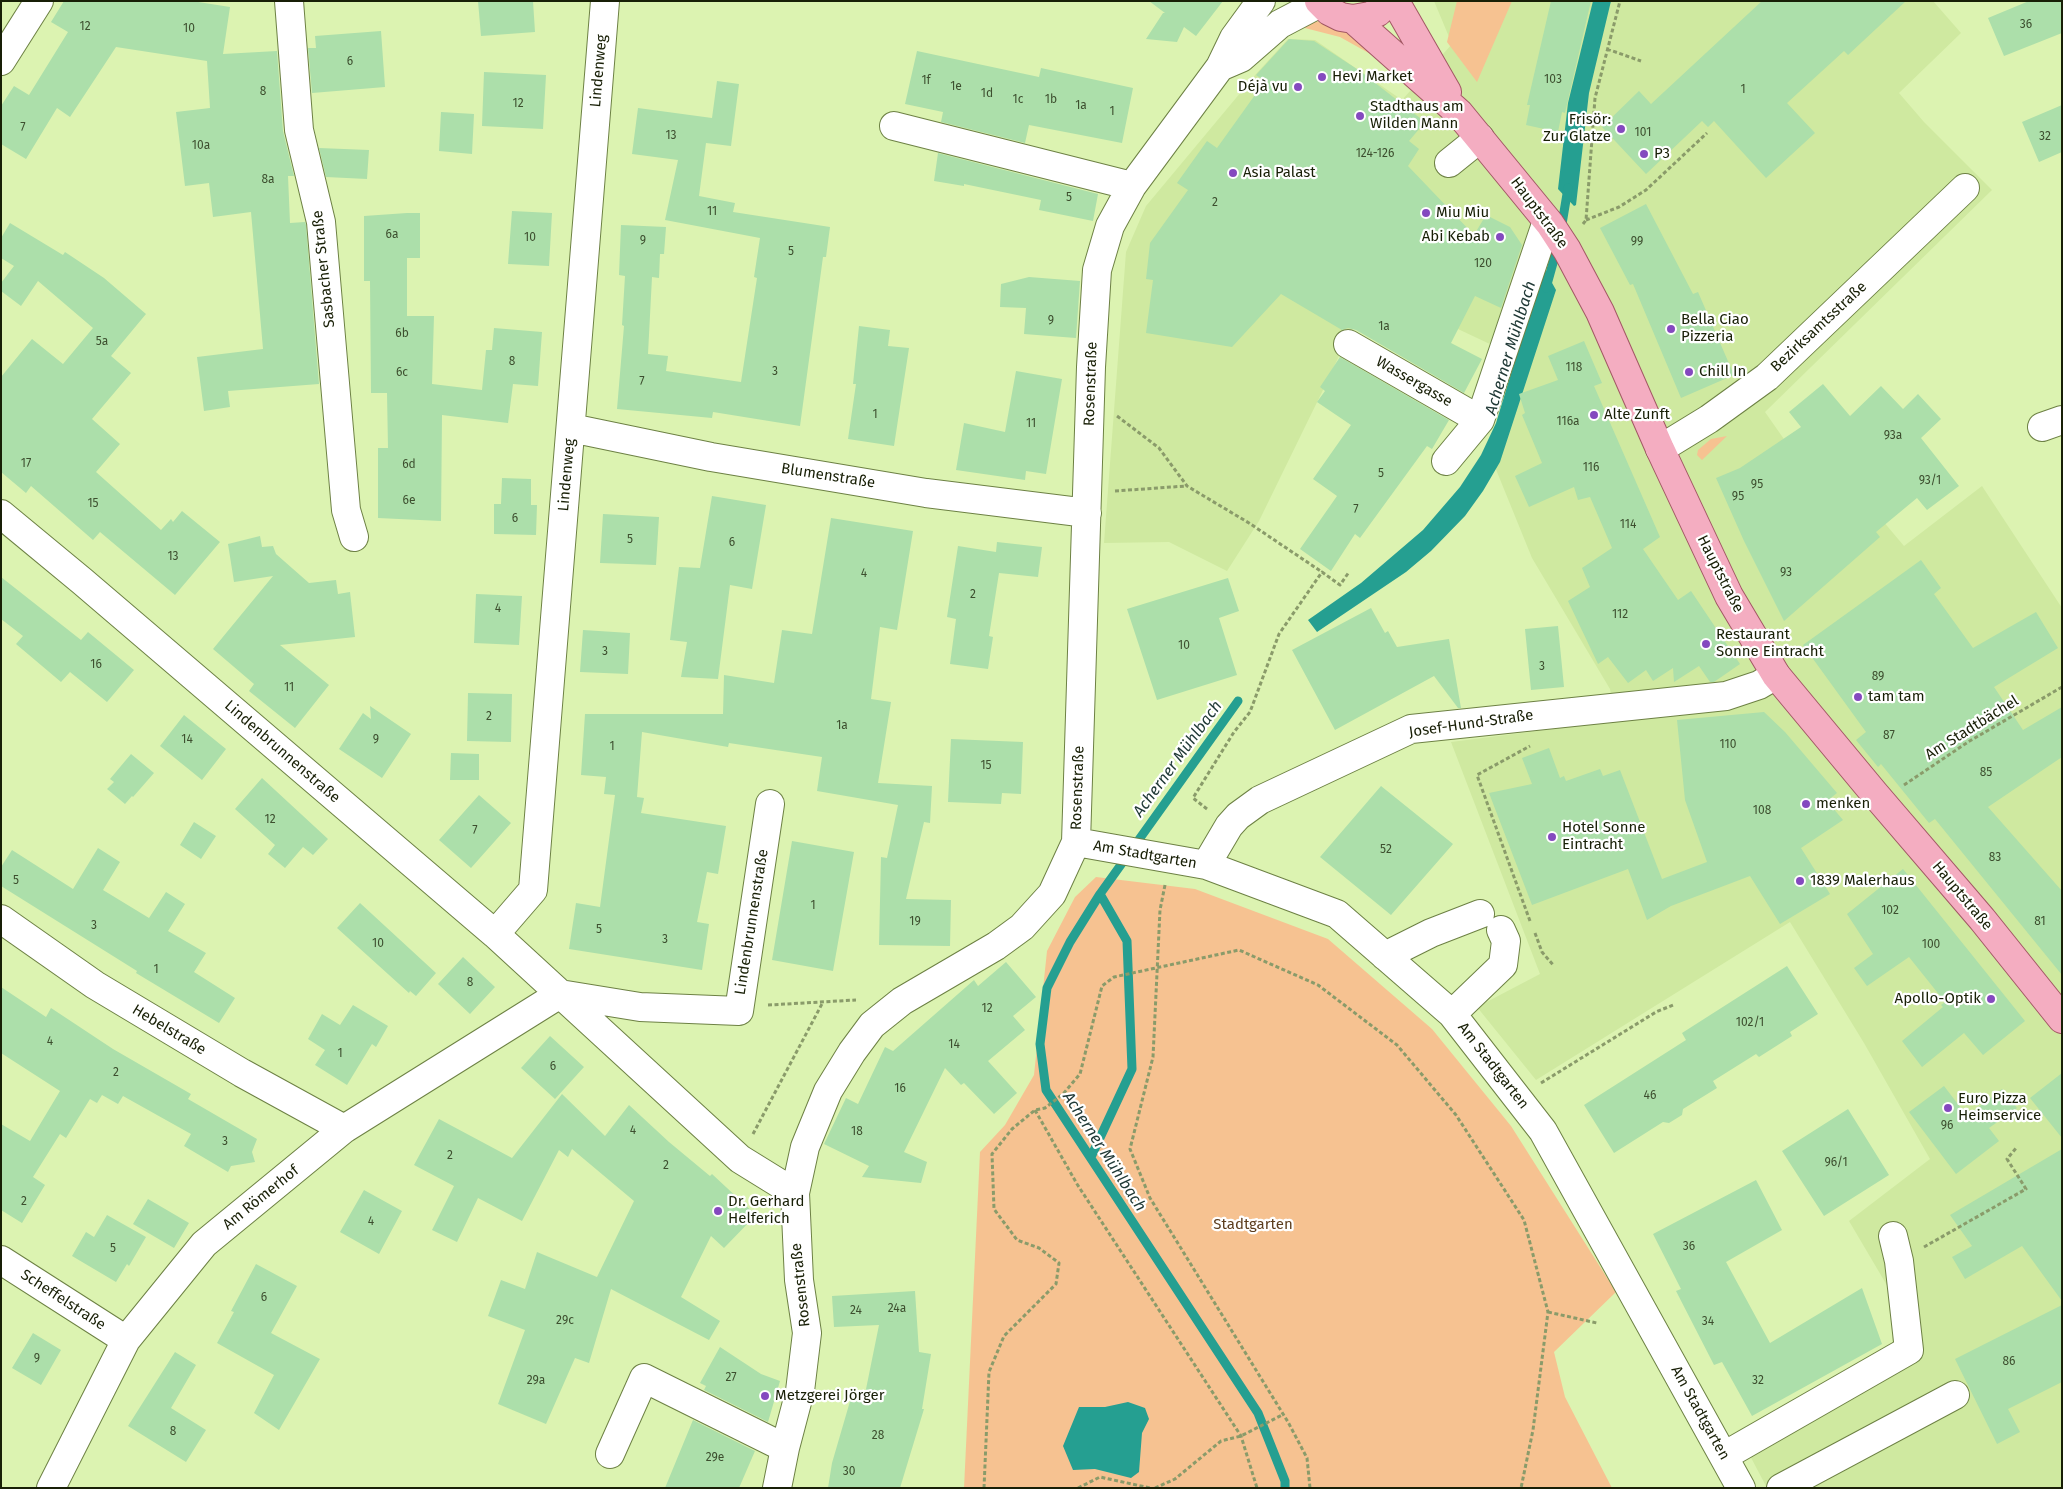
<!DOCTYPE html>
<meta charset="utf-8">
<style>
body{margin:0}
#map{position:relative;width:2063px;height:1489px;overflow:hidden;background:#dcf3b1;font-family:"Fira Sans",sans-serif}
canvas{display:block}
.frame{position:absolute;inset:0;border:2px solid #181f06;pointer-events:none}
</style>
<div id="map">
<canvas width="2063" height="1489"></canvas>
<div class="frame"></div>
</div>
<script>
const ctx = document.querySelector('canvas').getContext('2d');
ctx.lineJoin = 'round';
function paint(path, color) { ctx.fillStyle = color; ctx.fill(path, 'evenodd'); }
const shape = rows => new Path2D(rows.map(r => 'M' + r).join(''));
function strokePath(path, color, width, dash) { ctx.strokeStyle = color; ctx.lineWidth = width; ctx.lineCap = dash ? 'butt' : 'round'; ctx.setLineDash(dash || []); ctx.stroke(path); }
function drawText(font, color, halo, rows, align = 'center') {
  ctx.font = font + ' "Fira Sans",sans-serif'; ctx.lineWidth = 4.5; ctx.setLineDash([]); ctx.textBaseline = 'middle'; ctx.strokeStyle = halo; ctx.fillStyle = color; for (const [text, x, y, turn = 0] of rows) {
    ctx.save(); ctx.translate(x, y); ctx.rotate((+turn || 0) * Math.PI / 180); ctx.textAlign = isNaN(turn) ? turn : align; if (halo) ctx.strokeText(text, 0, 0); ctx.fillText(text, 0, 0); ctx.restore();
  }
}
const built = shape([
 [1434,1,1933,1,1961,33,1899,93,1924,122,1992,190,1765,412,1814,482,1834,463,1904,546,1982,486,2062,608,2062,1488,1767,1488,1737,1431,1892,1345,1895,1299,1849,1221,1930,1159,1864,1043,1790,922,1536,1080,1477,1007,1540,974,1451,742,1616,721,1610,689,1532,558,1495,467,1511,354,1371,288,1322,392,1259,521,1227,571,1169,542,1104,543,1126,252,1146,206,1256,74,1288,39,1315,40,1402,100,1452,44]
]);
const green = shape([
 [1457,1,1512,1,1477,82,1447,42],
 [1316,21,1347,31,1374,56,1340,37,1297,26],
 [1727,436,1702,460,1697,455,1698,450,1711,439],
 [1096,877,1195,889,1328,939,1432,1029,1511,1126,1616,1292,1554,1352,1565,1397,1612,1488,964,1488,980,1152,1005,1125,1034,1075,1047,951,1075,897]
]);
const water = shape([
 [1593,1,1611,1,1589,93,1576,205,1574,206,1558,189,1568,103],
 [1541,263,1556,290,1500,462,1483,491,1465,516,1431,551,1406,572,1317,632,1308,620,1361,583,1423,530,1460,487,1481,455,1496,423,1525,328],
 [1128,1402,1145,1408,1149,1419,1142,1433,1139,1472,1131,1478,1095,1469,1073,1470,1063,1446,1079,1407,1105,1407]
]);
const stream = shape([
 [1561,230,1568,188],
 [1546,288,1558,245],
 [1238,701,1100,894,1070,942,1047,988,1040,1044,1046,1090,1258,1413,1285,1481,1285,1488],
 [1091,1157,1132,1069,1127,941,1100,894]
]);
const building = shape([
 [64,1,192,1,230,7,223,54,277,51,283,131,294,176,288,176,290,223,305,222,306,225,319,384,228,391,230,407,204,411,197,357,263,349,251,212,213,217,209,183,185,186,176,112,210,108,207,61,116,47,70,117,57,108,26,159,1,144,1,106,14,86,29,95,68,32,51,22],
 [478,1,533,1,535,32,481,36],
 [1149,1,1223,1,1196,36,1184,27,1177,42,1146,39,1163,13,1165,13],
 [1551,1,1591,1,1565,113,1562,112,1558,132,1526,125,1530,105,1527,105],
 [1762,1,1906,1,1848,55,1844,51,1787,103,1815,133,1766,178,1714,121,1708,127,1702,121,1646,174,1602,127,1639,91,1651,104],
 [2029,1,2062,1,2062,33,2004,56,1988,18],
 [381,31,385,87,312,93,308,48,316,48,315,36],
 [1289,39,1314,41,1360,71,1425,122,1409,141,1419,149,1408,166,1474,235,1486,215,1510,227,1522,245,1501,308,1475,296,1451,343,1482,359,1464,393,1356,330,1348,328,1342,330,1281,294,1232,347,1146,333,1153,280,1146,279,1150,243,1188,190,1177,183,1207,141,1217,148,1265,81,1256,75],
 [917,51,1039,77,1041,68,1133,88,1122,143,1029,125,1025,143,941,122,943,112,905,104],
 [484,72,546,75,543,129,482,126],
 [717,81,739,84,731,146,706,143,699,196,735,203,733,212,830,227,826,257,823,257,800,426,713,412,712,418,617,409,624,326,622,325,625,276,619,275,621,225,666,227,664,254,660,254,659,278,652,277,648,354,668,356,666,371,741,382,757,278,754,277,760,238,665,220,678,160,632,154,638,108,712,118],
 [2062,105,2062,152,2039,162,2022,122],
 [441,112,474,114,472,154,439,151],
 [319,148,369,150,367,179,326,177],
 [938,153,1098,194,1093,221,1039,210,1041,200,964,184,964,186,934,181],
 [1646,204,1693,294,1698,292,1734,375,1681,398,1633,284,1630,285,1600,228],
 [512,211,552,213,549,266,508,264],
 [407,213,420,213,420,258,407,258,407,316,434,316,432,384,482,390,486,350,492,350,494,328,542,332,538,386,513,384,508,423,442,415,441,521,378,518,378,448,388,448,387,393,371,393,370,281,364,281,364,216],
 [10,223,63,255,65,252,104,278,146,314,111,356,131,373,92,419,120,444,96,472,161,530,171,519,173,522,182,511,220,542,175,595,100,532,93,540,31,486,26,493,1,472,1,377,32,339,63,364,93,328,38,281,21,306,1,291,1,283,14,266,1,258,1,238],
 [1029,277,1080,281,1076,338,1024,334,1026,308,1000,307,1001,284],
 [859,326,890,330,888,346,909,348,894,446,848,439,856,384,853,384],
 [1584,341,1602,383,1594,386,1660,537,1643,549,1678,600,1691,591,1740,664,1714,682,1710,682,1699,666,1674,682,1673,668,1653,681,1646,670,1628,683,1608,657,1598,664,1568,601,1590,587,1582,568,1612,548,1590,497,1578,500,1574,487,1529,507,1515,476,1542,463,1522,415,1525,413,1519,394,1558,380,1548,356],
 [1340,357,1449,420,1432,449,1427,446,1360,538,1355,534,1331,571,1300,549,1337,496,1313,479,1351,425,1317,402,1325,391,1320,387],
 [1016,371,1062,379,1046,474,1026,471,1025,480,956,470,964,423,1005,432],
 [1823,384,1850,416,1881,386,1903,409,1918,394,1941,419,1921,438,1959,486,1927,510,1917,498,1876,532,1880,537,1784,621,1744,541,1716,478,1740,468,1801,427,1789,412],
 [502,478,531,479,531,505,537,505,536,535,494,534,494,504,501,504],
 [712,496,766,505,752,589,730,585,718,679,681,677,687,642,670,640,679,567,700,568],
 [603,514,659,517,656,565,600,563],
 [831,518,913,531,897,630,880,627,871,699,891,702,878,783,932,786,930,823,924,822,906,899,951,900,950,946,879,945,881,857,887,858,898,805,817,791,822,757,729,743,728,747,642,732,637,797,644,798,641,813,726,826,718,874,707,872,697,922,709,924,702,970,569,949,576,903,600,907,615,795,604,794,606,777,581,775,585,714,723,714,724,675,774,683,782,630,812,634],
 [260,536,262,547,273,546,276,554,309,583,336,580,338,594,350,592,355,637,280,645,329,685,295,728,249,691,254,684,213,649,273,576,234,582,228,544],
 [997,542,1042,547,1038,577,999,573,989,636,993,637,988,669,950,664,956,619,947,617,958,546,996,552],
 [1921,560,1941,588,1934,594,1973,648,2036,612,2058,648,1994,687,2023,730,2062,707,2062,757,1988,807,2062,891,2062,975,1935,819,1929,823,1881,764,1878,767,1856,740,1866,732,1803,645],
 [1,577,81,640,88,632,134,670,107,702,70,672,61,682,16,644,23,636,1,619],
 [1228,578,1239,611,1219,618,1237,675,1157,700,1127,609],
 [476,594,522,596,519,645,474,643],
 [1371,608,1385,633,1388,631,1397,647,1449,639,1461,708,1458,708,1434,676,1335,730,1292,650],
 [1558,626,1564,687,1531,690,1525,629],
 [583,630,630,633,628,674,580,672],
 [468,693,512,694,511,742,467,741],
 [370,706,411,734,382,778,339,749,363,713,371,719],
 [1764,712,1785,732,1837,793,1827,801,1843,820,1801,848,1830,894,1780,924,1750,876,1671,906,1647,920,1628,869,1532,905,1489,793,1532,784,1522,758,1549,748,1560,778,1564,776,1566,781,1600,769,1603,776,1620,770,1662,879,1707,862,1685,800,1677,720],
 [184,715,226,749,202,780,160,746],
 [951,739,1023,742,1021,794,1002,793,1001,804,948,802],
 [451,753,479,754,479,780,450,780],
 [131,754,154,773,133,797,132,796,125,804,107,789,114,782,110,779],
 [262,778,328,839,313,855,303,847,285,868,268,854,275,845,235,809],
 [1381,786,1453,844,1391,915,1320,857],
 [479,795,511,823,471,868,439,840],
 [194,822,216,836,201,859,180,845],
 [792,841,854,852,833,971,772,960],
 [98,848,120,862,103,890,149,918,166,892,185,904,168,931,206,953,194,972,235,998,219,1023,136,973,137,971,1,886,1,867,12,850,73,889],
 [1903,869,2025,1021,1983,1055,1964,1033,1922,1067,1902,1041,1943,1007,1941,1005,1945,1002,1909,957,1867,986,1854,968,1873,954,1847,914],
 [360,903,436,973,416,996,410,991,409,993,337,928],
 [463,957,495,987,470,1014,438,984],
 [1006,962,1036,997,1013,1016,1025,1030,988,1061,1017,1093,994,1114,964,1083,961,1085,945,1068,904,1152,927,1162,921,1183,862,1177,869,1166,824,1144,846,1098,858,1104,885,1047,893,1051,974,980,978,986],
 [1787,966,1818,1014,1790,1032,1792,1036,1759,1057,1756,1054,1713,1081,1717,1088,1683,1109,1682,1115,1669,1123,1663,1122,1614,1153,1584,1105,1686,1040,1682,1033],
 [1,987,46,1017,51,1008,113,1049,191,1094,188,1099,257,1139,252,1152,255,1162,231,1166,228,1172,184,1146,191,1134,123,1096,118,1104,102,1095,97,1103,90,1099,66,1138,60,1134,33,1177,45,1185,22,1223,1,1210,1,1124,30,1141,60,1091,1,1053],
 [353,1005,388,1026,376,1047,372,1044,347,1085,315,1065,325,1050,308,1039,322,1014,340,1025],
 [550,1036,584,1067,555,1099,521,1068],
 [2062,1073,2062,1138,2030,1098],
 [1944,1086,1967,1116,2002,1089,2017,1108,1989,1128,1999,1141,1956,1174,1909,1112],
 [562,1094,605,1136,629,1105,669,1142,710,1176,712,1174,756,1215,724,1248,711,1236,681,1297,720,1321,709,1340,611,1289,589,1363,575,1358,546,1424,498,1404,525,1330,488,1316,501,1280,525,1289,537,1252,597,1277,634,1201,572,1149,568,1157,559,1150,522,1221,478,1198,457,1242,432,1230,454,1186,414,1165,439,1119,512,1158],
 [1848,1109,1889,1175,1824,1216,1782,1151],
 [2062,1149,2062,1301,2022,1246,1965,1279,1952,1257,1972,1246,1950,1215],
 [1756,1180,1782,1230,1726,1262,1770,1343,1862,1288,1882,1344,1752,1416,1722,1362,1714,1365,1676,1291,1681,1289,1653,1234],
 [364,1190,402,1211,379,1254,340,1232],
 [148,1199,189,1223,174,1248,133,1224],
 [107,1215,146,1237,129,1266,127,1264,116,1282,72,1256,86,1232,94,1237],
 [256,1264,297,1286,271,1333,320,1359,279,1430,254,1413,274,1375,217,1343,234,1312,231,1311],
 [915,1291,919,1352,931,1354,922,1409,924,1409,900,1488,828,1488,832,1463,853,1391,865,1394,879,1325,834,1327,832,1296],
 [2062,1305,2062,1382,2008,1409,2020,1432,1997,1444,1955,1359],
 [33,1333,61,1350,41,1385,12,1368],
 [720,1347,761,1374,780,1381,768,1422,704,1390,706,1386,700,1383],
 [175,1352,196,1365,171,1408,206,1430,186,1462,128,1426],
 [693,1420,755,1451,739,1488,665,1488]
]);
const path = shape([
 [1607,49,1641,61],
 [1586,220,1619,207,1646,190,1707,133],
 [1583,224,1586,220,1595,98,1620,1],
 [1117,416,1159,448,1187,486,1249,523,1322,572],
 [1115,491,1186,486],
 [1904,785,1968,742,2062,687],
 [1207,809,1193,798,1234,732,1250,712,1279,634,1322,572,1340,585,1349,572],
 [1165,885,1160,910,1153,1057,1130,1149,1150,1198,1288,1422,1307,1458,1310,1488],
 [1530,921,1477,775,1530,746],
 [1535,933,1542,952,1554,966],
 [768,1005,856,1000],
 [1541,1083,1656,1012,1673,1005],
 [1035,1110,1077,1184,1241,1436,1257,1488],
 [753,1134,823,1002],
 [1924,1247,2026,1189,2007,1159,2017,1147],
 [1548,1312,1597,1323],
 [984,1488,989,1372,1004,1336,1056,1284,1059,1263,1039,1248,1017,1240,994,1209,992,1154,1012,1129,1035,1110,1045,1108,1063,1094,1080,1074,1102,986,1114,977,1239,950,1318,985,1397,1045,1456,1115,1524,1220,1548,1312,1533,1430,1521,1488],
 [1078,1488,1100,1477,1150,1488],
 [1155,1488,1175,1479,1221,1441,1241,1436,1284,1414]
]);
const minor = shape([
 [289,1,299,130,321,222,346,510,354,537],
 [1,61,39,1],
 [1220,67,1241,58,1280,24,1320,3],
 [894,126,1132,186],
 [1449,163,1480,138],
 [1348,344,1480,420],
 [2042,427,2062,420],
 [571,428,711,457,926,493,1087,513],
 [1660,449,1709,419,1767,377,1965,188],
 [1446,461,1480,420,1547,221],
 [1,514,82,581,495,934,740,1159,795,1193],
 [1076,842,1206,865,1337,914,1452,1014,1543,1131,1741,1488],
 [1206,865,1229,826,1238,816,1260,800,1411,729,1726,696,1759,685,1776,675],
 [1,919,95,985,242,1073,344,1129],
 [495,934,533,890,605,1],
 [1385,956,1431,933,1480,914],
 [1452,1014,1503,965,1506,941,1501,930],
 [1,1260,126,1340],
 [610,1454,644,1378,785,1448],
 [1724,1456,1909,1350,1899,1261,1893,1236],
 [51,1488,126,1340,204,1244,344,1129,560,994,640,1007,739,1011,770,804],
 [777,1488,785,1448,800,1391,807,1333,799,1280,795,1193,805,1147,828,1091,852,1052,872,1025,902,1001,996,946,1022,927,1052,894,1076,842,1091,367,1097,270,1110,226,1132,186,1220,67,1234,38,1261,1],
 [1781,1488,1955,1395]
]);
const major = shape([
 [1319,1,1329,11,1341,17,1353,19,1370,16,1378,12,1389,1],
 [1393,1,1400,10,1447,92],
 [1353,19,1459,113,1550,224,1567,250,1600,312,1660,449,1729,596,1776,675,1874,793,1982,919,2062,1019]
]);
const markers = [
 [1322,77,5,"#8449bf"],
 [1298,87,5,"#8449bf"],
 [1360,116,5,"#8449bf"],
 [1621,129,5,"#8449bf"],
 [1644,154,5,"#8449bf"],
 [1233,173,5,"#8449bf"],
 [1426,213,5,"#8449bf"],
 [1500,237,5,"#8449bf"],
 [1671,329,5,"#8449bf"],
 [1689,372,5,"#8449bf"],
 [1594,415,5,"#8449bf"],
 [1706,644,5,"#8449bf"],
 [1858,697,5,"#8449bf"],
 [1806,804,5,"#8449bf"],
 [1552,837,5,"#8449bf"],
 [1800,881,5,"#8449bf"],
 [1991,999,5,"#8449bf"],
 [1948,1108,5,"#8449bf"],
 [718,1211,5,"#8449bf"],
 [765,1396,5,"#8449bf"]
];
const numberNames = [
 ["36",2026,25],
 ["12",85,27],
 ["10",189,29],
 ["6",350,62],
 ["103",1553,80],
 ["1f",926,81],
 ["1e",956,87],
 ["1",1743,90],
 ["8",263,92],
 ["1d",987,94],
 ["1c",1018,100],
 ["1b",1051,100],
 ["12",518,104],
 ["1a",1081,106],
 ["1",1112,112],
 ["7",23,128],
 ["101",1643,133],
 ["13",671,136],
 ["32",2045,137],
 ["10a",201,146],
 ["124-126",1375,154],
 ["8a",268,180],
 ["5",1069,198],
 ["2",1215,203],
 ["11",712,212],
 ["6a",392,235],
 ["10",530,238],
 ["9",643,241],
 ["99",1637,242],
 ["5",791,252],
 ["120",1483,264],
 ["9",1051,321],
 ["1a",1384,327],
 ["6b",402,334],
 ["5a",102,342],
 ["8",512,362],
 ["118",1574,368],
 ["3",775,372],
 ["6c",402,373],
 ["7",642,382],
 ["1",875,415],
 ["116a",1568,422],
 ["11",1031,424],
 ["93a",1893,436],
 ["17",26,464],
 ["6d",409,465],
 ["116",1591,468],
 ["5",1381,474],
 ["93/1",1930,481],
 ["95",1757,485],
 ["95",1738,497],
 ["6e",409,501],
 ["15",93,504],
 ["7",1356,510],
 ["6",515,519],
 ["114",1628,525],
 ["5",630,540],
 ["6",732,543],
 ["13",173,557],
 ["93",1786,573],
 ["4",864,574],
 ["2",973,595],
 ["4",498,609],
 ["112",1620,615],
 ["10",1184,646],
 ["3",605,652],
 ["16",96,665],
 ["3",1542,667],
 ["89",1878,677],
 ["11",289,688],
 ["2",489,717],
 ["1a",842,726],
 ["87",1889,736],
 ["14",187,740],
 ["9",376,740],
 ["110",1728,745],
 ["1",612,747],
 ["15",986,766],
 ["85",1986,773],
 ["108",1762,811],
 ["12",270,820],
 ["7",475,831],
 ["52",1386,850],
 ["83",1995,858],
 ["5",16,881],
 ["1",813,906],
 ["102",1890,911],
 ["19",915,922],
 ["81",2040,922],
 ["3",94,926],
 ["5",599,930],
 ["3",665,940],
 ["10",378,944],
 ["100",1931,945],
 ["1",156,970],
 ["8",470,983],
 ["12",987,1009],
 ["102/1",1750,1023],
 ["4",50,1042],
 ["14",954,1045],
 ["1",340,1054],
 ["6",553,1067],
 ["2",116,1073],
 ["16",900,1089],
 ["46",1650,1096],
 ["96",1947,1126],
 ["4",633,1131],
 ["18",857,1132],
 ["3",225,1142],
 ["2",450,1156],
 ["96/1",1836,1163],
 ["2",666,1166],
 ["2",24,1202],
 ["4",371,1222],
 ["36",1689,1247],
 ["5",113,1249],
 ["6",264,1298],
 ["24a",897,1309],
 ["24",856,1311],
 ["29c",565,1321],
 ["34",1708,1322],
 ["9",37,1359],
 ["86",2009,1362],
 ["27",731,1378],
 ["29a",536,1381],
 ["32",1758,1381],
 ["8",173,1432],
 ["28",878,1436],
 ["29e",715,1458],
 ["30",849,1472]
];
const streetNames = [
 ["Lindenweg",599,71,-85],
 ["Hauptstraße",1539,213,53],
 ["Sasbacher Straße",324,269,-96],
 ["Bezirksamtsstraße",1819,327,-43],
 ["Wassergasse",1414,382,30],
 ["Rosenstraße",1091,384,-88],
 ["Lindenweg",567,475,-85],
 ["Blumenstraße",828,476,9],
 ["Hauptstraße",1720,574,63],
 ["Josef-Hund-Straße",1471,724,-8],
 ["Am Stadtbächel",1972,728,-32],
 ["Lindenbrunnenstraße",282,752,41],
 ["Rosenstraße",1078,788,-88],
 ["Am Stadtgarten",1145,855,10],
 ["Hauptstraße",1962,896,50],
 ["Lindenbrunnenstraße",752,922,-81],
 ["Hebelstraße",169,1030,31],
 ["Am Stadtgarten",1493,1066,52],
 ["Am Römerhof",261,1198,-39],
 ["Rosenstraße",801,1285,-96],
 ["Scheffelstraße",63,1300,33],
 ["Am Stadtgarten",1700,1413,61]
];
const poiNames = [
 ["Hevi Market",1332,77],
 ["Déjà vu",1288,87,"right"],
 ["Stadthaus am",1370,107],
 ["Wilden Mann",1370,124],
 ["Frisör:",1611,120,"right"],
 ["Zur Glatze",1611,137,"right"],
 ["P3",1654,154],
 ["Asia Palast",1243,173],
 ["Miu Miu",1436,213],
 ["Abi Kebab",1490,237,"right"],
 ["Bella Ciao",1681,320],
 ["Pizzeria",1681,337],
 ["Chill In",1699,372],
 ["Alte Zunft",1604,415],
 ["Restaurant",1716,635],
 ["Sonne Eintracht",1716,652],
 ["tam tam",1868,697],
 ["menken",1816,804],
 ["Hotel Sonne",1562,828],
 ["Eintracht",1562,845],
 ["1839 Malerhaus",1810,881],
 ["Apollo-Optik",1981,999,"right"],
 ["Euro Pizza",1958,1099],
 ["Heimservice",1958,1116],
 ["Dr. Gerhard",728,1202],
 ["Helferich",728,1219],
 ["Metzgerei Jörger",775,1396]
];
const parkNames = [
 ["Stadtgarten",1253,1225]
];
const waterNames = [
 ["Acherner Mühlbach",1511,348,-73],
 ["Acherner Mühlbach",1178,759,-54],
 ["Acherner Mühlbach",1104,1152,57]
];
paint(built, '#cfe9a0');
paint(green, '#f6c291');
paint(water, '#259f91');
strokePath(stream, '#259f91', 9);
paint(building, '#acdfaa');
strokePath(minor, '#6d8144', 30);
strokePath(major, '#a25864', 30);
strokePath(path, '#8a9b6a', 3, [4, 2.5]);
strokePath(minor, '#fff', 28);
strokePath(major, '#f4adc1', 28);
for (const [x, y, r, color] of markers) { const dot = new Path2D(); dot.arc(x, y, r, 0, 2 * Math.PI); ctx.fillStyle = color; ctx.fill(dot); strokePath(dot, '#fff', 2); }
drawText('12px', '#3d4f2f', null, numberNames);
drawText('15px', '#181f06', '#fff', streetNames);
drawText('15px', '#181f06', '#fff', poiNames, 'left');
drawText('15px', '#5c3d1d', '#fff', parkNames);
drawText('italic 16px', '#213a37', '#fff', waterNames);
</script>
